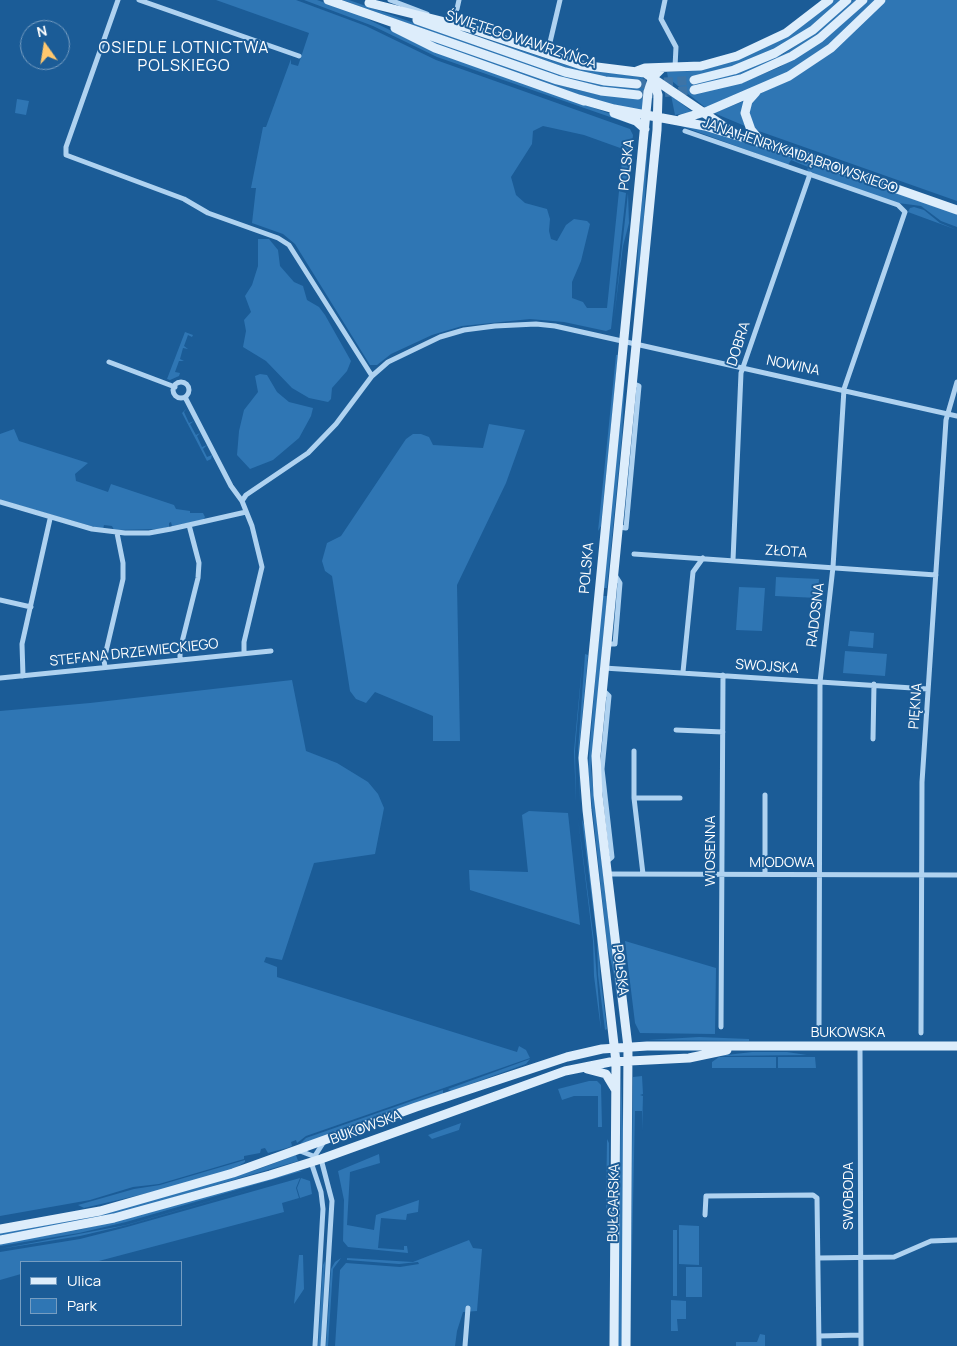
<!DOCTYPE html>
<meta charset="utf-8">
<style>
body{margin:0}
#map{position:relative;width:957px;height:1346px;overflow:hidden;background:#1b5c97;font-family:Manrope,sans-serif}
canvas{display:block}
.legend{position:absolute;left:20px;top:1261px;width:162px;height:65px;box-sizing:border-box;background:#1b5c97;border:1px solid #769dc1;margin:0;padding:6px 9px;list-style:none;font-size:15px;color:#fff}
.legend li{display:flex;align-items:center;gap:10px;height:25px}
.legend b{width:25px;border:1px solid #769dc1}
.north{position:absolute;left:20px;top:20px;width:50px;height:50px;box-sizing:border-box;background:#1b5c97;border:1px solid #769dc1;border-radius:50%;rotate:347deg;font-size:14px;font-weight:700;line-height:20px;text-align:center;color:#fff}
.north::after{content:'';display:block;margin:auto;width:18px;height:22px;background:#ffc86e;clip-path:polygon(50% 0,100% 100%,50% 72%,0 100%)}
</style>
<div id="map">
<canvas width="957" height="1346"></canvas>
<ul class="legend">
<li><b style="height:6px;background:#ddedfb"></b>Ulica</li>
<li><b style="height:14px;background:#2f76b4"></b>Park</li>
</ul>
<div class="north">N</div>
</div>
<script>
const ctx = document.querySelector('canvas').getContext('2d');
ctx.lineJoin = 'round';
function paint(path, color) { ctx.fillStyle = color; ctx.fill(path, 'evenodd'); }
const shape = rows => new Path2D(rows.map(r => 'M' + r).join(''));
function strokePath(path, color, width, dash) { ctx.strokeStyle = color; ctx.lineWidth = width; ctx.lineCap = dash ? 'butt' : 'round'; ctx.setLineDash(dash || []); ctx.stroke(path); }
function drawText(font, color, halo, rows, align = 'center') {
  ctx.font = font + ' Manrope,sans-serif'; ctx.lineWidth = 4; ctx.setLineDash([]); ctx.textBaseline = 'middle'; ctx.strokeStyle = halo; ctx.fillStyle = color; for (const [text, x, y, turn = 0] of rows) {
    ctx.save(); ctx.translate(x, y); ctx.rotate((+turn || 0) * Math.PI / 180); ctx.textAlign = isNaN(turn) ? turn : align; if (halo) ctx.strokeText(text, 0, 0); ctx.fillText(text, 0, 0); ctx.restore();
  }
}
const green = shape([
 [216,0,296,0,366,26,436,60,630,129,633,135,628,184,620,183,623,149,584,135,543,126,533,131,532,144,511,177,516,195,525,203,547,209,550,219,549,231,551,239,557,241,566,225,574,219,587,221,590,224,581,261,572,282,572,298,583,302,587,308,607,308,619,191,626,193,611,329,606,331,564,322,530,319,462,326,432,335,391,354,377,365,370,365,295,244,283,234,252,223,256,188,251,188,263,127,266,127,291,59,291,64,298,66,309,33],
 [304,0,317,0,355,13,437,53,628,120,639,127,437,57,373,26],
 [342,0,349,0,530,64,599,76,573,70,431,21,566,65,589,70,642,77,645,80,642,111,602,103,444,48,419,36,573,89,601,95,638,98,638,91,604,87,559,77],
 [834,0,842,0,809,28,782,46,693,84,734,74,783,54,818,31,853,0,857,0,822,31,794,50,766,65,694,94,741,83,780,67,833,32,868,0,877,0,829,45,793,70,706,108,668,78,667,72,692,71,795,31],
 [886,0,957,0,957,201,753,129,747,109,758,94,785,82,844,40],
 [671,95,691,111,693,112,675,115],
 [17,99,29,101,26,115,15,113],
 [744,101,741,114,745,126,714,113],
 [676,124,702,128,802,160,957,214,957,227,941,221,921,206,898,203,807,172,808,167,791,160,788,165],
 [759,134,866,172,865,174,765,139],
 [648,137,644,216,634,321,639,232],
 [628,193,629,223,623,246,614,318],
 [914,207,924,210,940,223,957,230,908,212,910,208],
 [258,239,269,239,278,250,280,266,294,282,303,286,307,300,319,307,325,315,351,361,347,371,332,388,331,399,328,402,309,398,292,388,266,361,243,347,246,331,244,320,251,312,245,296,252,285,258,266],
 [185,332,193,335,192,337,188,335,184,346,188,349,183,348,180,359,184,361,179,361,175,372,180,373,179,376,170,380,167,379],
 [616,355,618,355,601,526,598,531],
 [626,356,622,436,607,588,603,588],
 [260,374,267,375,277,392,289,402,313,408,311,416,299,438,273,460,250,469,237,455,239,431,244,410,258,392,255,376],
 [187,408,184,412,189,423,194,421,190,424,196,435,200,433,197,436,202,447,207,445,203,449,207,457,212,455,211,459,207,461,182,413],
 [489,424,525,430,506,483,457,585,460,741,433,741,433,716,375,692,366,703,356,699,350,691,332,576,325,571,322,561,327,543,341,536,406,439,413,434,421,434,429,437,433,445,483,448],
 [14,429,19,441,88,463,75,474,76,481,108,492,111,484,174,505,176,509,190,511,190,513,203,513,205,517,203,520,172,526,171,522,169,523,169,527,159,529,114,530,112,526,104,525,103,529,98,528,0,500,0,434],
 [776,577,819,579,818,598,775,596],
 [739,587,765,588,762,631,736,630],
 [602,596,607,596,591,769,621,1028,614,975,607,944,588,769],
 [850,631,874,633,873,648,848,646],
 [845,651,887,654,885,676,843,673],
 [585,654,588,655,579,750,580,803,578,750],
 [583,655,575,750,576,803,574,751],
 [292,680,306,751,337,763,368,782,378,794,384,808,375,854,314,863,282,960,266,957,264,962,277,967,277,977,517,1052,519,1046,526,1050,530,1058,306,1136,297,1143,296,1140,291,1142,292,1146,287,1148,268,1153,265,1148,261,1149,260,1153,244,1156,244,1159,159,1184,133,1187,90,1200,0,1216,0,711,90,703],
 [529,811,568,813,580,925,470,890,469,870,528,872,522,815],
 [578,818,594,941,601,1030,594,976,593,941],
 [582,820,585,826,599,948,600,975,607,1029,605,1030,598,975,597,940],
 [625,941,716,968,715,1034,640,1033,635,1023],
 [699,1037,749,1039,749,1041,648,1040],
 [752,1052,787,1052,807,1055,718,1056],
 [719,1057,776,1057,776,1068,712,1068,712,1062],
 [778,1057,815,1057,816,1068,778,1068],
 [530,1059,526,1064,451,1091,448,1089],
 [621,1076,624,1156,622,1346,618,1346],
 [642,1076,643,1094,640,1095,643,1096,642,1131,642,1111,635,1111,630,1346,633,1077],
 [589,1081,597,1081,601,1085,602,1127,598,1127,598,1096,574,1096,562,1100,558,1089],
 [443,1090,443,1094,298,1146,306,1138],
 [461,1123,459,1130,432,1139,428,1135],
 [607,1139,609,1143,609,1203,606,1209],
 [379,1154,380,1163,350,1172,347,1225,374,1230,376,1215,419,1200,418,1212,407,1214,406,1220,381,1218,378,1248,404,1250,404,1246,407,1246,408,1253,348,1247,343,1241,344,1200,338,1171],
 [296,1155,298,1161,110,1216,0,1236,0,1233,81,1219,130,1206,256,1170],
 [245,1160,245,1162,232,1170,165,1189,84,1208,78,1205,134,1189,160,1185],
 [298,1171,302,1171,126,1222,79,1233,0,1246,0,1243,78,1230,125,1219],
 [297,1176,127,1225,80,1236,0,1249,126,1225],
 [300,1178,296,1188,299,1198,282,1203,284,1212,95,1262,21,1262,21,1274,0,1280,0,1252,80,1239,127,1227],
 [301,1178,310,1181,312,1194,300,1198,297,1188],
 [679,1225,699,1226,699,1265,679,1264],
 [673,1230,677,1230,677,1296,673,1296],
 [469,1240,473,1248,482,1249,477,1311,463,1312,457,1331,455,1346,335,1346,340,1270,346,1263,400,1267,419,1264,418,1262,399,1264,347,1260,347,1258,413,1262],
 [299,1255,303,1255,304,1289,294,1304],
 [341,1258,333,1269,328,1346,326,1346,331,1269,335,1262],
 [325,1261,321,1346,318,1346,323,1265],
 [686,1267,702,1267,702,1297,686,1297],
 [671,1300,686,1301,686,1319,677,1319,678,1331,671,1331],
 [760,1334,765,1335,765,1346,736,1346,736,1342,757,1342]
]);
const secondaryTunnel = shape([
 [637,84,694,80],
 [638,95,694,90]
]);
const street = shape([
 [118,0,66,147,66,155,184,199,208,213,278,238,289,245,372,376],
 [139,0,299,56],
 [390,0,427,14],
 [665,0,661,19,676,47,675,67],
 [457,9,459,0],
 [547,55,560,0],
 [685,131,898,205,905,212,844,389,833,567,820,682,819,1032],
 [109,362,175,387],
 '173 390a8 8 0 1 1 16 0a8 8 0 1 1-16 0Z',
 [185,397,231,486,242,501],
 [242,501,246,495,308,453,336,424,372,376,388,362,440,337,464,330,495,326,536,324,555,326,957,416],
 [242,501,252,526,262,567,244,642,244,653],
 [0,502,92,529,125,533,149,533,171,529,246,512],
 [618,527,626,528,639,386,632,383],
 [634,554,936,575],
 [733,560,741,373,810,174],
 [0,600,31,607],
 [606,644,615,644,620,583,615,575],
 [180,660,180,650,198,578,199,563,189,525],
 [105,667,104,660,123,579,123,563,117,533],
 [604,668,928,689],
 [683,672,693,572,703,558],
 [23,676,22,644,50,519],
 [0,678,271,651],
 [603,690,609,696,602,769,612,857,606,862],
 [676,730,723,732],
 [873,739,874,684],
 [634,751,634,798,643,874],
 [765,795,765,873],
 [634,798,680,798],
 [607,874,957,875],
 [721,1027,723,675],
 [921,1033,922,782,946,420,957,382],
 [860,1047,861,1346],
 [300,1151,321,1159,332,1201,323,1346],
 [705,1215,706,1196,813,1195,817,1198,819,1346],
 [818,1258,894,1257,931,1241,957,1240],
 [819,1336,861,1335],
 [315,1346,323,1209,321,1192,311,1162,325,1140],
 [465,1346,468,1308]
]);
const secondary = shape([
 [328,0,557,80,601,91,638,95],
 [369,3,469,28,581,65,645,73,738,136],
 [417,20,565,72,605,81,637,84],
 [395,28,435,48,584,101],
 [637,71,645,68,701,66,737,56,786,33,829,0],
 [694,80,734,70,775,53,813,30,847,0],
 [694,90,741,79,792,56,820,38,863,0],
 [756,92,748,101,745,113,751,130,762,143],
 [579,99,614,109,705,126,797,154,957,210],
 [614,113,636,121,645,129],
 [681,119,708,111,789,76,831,48,881,0],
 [587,1069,606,1074,615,1089],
 [0,1229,100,1211,233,1173,416,1107,567,1057,602,1049,647,1046,957,1046],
 [0,1240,114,1218,270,1175,321,1159,565,1071,610,1062,689,1058,727,1050],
 [614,1346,616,1062,587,810,583,758,648,92,653,77,662,68],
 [626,1346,628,1047,598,795,596,756,657,130,658,95,653,77]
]);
const streetNames = [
 ["ŚWIĘTEGO WAWRZYŃCA",521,40,18],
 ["JANA HENRYKA DĄBROWSKIEGO",800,156,19],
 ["POLSKA",627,165,-84],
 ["DOBRA",739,344,-72],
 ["NOWINA",793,366,12],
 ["ZŁOTA",786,552,4],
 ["POLSKA",587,568,-85],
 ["RADOSNA",816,615,-83],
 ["STEFANA DRZEWIECKIEGO",134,653,-6],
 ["SWOJSKA",767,667,4],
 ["PIĘKNA",916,706,-86],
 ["WIOSENNA",711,851,-90],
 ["MIODOWA",782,863],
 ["POLSKA",620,970,83],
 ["BUKOWSKA",848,1033],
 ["BUKOWSKA",366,1128,-20],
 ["SWOBODA",849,1196,-90],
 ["BUŁGARSKA",614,1203,-89]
];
const quarterNames = [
 ["OSIEDLE LOTNICTWA",184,49],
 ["POLSKIEGO",184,67]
];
paint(green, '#2f76b4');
strokePath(secondaryTunnel, '#3d74a7', 9, [9, 4.5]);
strokePath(street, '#afd2f0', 5);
strokePath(secondary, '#ddedfb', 9);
drawText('14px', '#fff', '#1b5c97', streetNames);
ctx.letterSpacing = '1px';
drawText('16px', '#fff', '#1b5c97', quarterNames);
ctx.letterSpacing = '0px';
</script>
